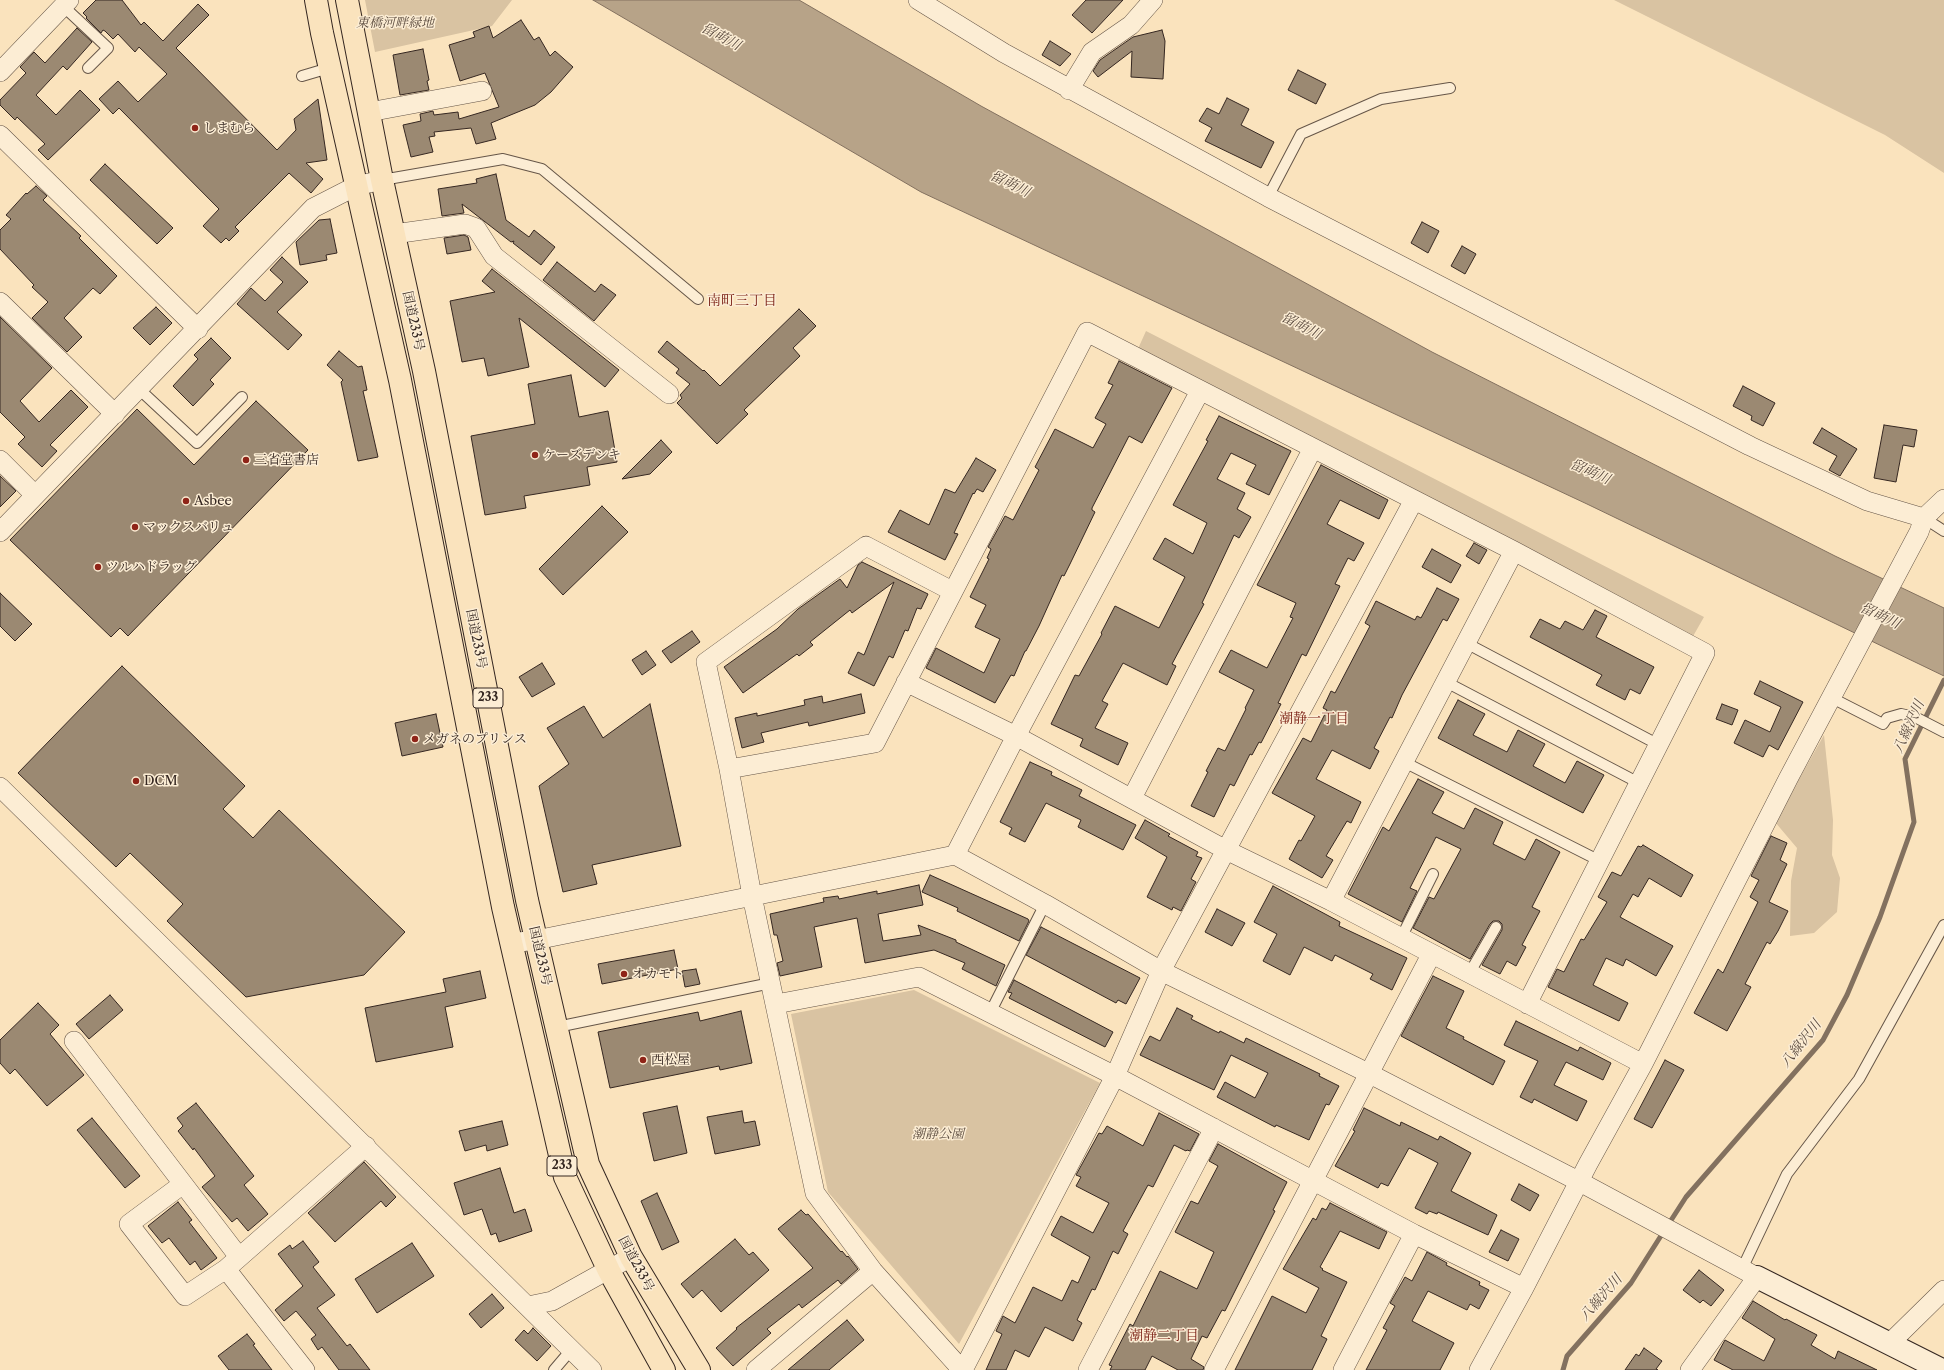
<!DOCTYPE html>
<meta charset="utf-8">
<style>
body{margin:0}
canvas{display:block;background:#fae3bd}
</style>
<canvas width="1944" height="1370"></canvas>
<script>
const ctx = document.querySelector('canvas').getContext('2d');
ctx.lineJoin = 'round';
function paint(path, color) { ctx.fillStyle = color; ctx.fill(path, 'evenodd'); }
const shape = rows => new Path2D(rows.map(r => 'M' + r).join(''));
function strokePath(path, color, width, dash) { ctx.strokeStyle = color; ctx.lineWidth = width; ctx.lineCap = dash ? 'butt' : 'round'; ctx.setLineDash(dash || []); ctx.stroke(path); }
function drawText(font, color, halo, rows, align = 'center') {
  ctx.font = font + ' "Libre Caslon Text","Noto Serif JP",serif'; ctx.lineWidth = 3; ctx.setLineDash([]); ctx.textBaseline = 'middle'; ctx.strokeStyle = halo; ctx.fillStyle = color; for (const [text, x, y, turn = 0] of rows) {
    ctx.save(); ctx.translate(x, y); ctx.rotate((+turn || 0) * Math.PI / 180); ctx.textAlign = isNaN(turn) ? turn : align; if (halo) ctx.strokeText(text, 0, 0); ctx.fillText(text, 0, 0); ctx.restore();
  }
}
const green = shape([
 [365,0,512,0,492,26,375,52],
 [1614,0,1944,0,1944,173,1885,135],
 [1146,331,1704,617,1692,638,1137,351],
 [1824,735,1833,820,1832,855,1840,878,1837,912,1814,933,1790,936,1791,881,1797,848,1775,822],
 [914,990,1100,1083,959,1344,828,1192,791,1014]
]);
const water = shape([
 [593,0,799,0,981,106,1432,352,1835,556,1944,608,1944,676,1587,504,921,192,593,0]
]);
const stream = shape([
 [1668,1225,1686,1197,1823,1040,1847,995,1880,917,1914,822,1905,759,1944,680],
 [1563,1370,1567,1356,1631,1283,1664,1231]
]);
const building = shape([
 [96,0,122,0,141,25,144,22,163,41,198,4,209,15,176,48,277,150,296,130,294,119,318,99,327,160,306,163,323,179,311,193,289,173,235,227,239,231,229,241,226,238,221,243,203,226,219,209,119,108,113,114,99,99,118,81,138,102,167,74,139,47,135,52,118,34,113,39,105,31,103,30,101,33,86,18,87,17,83,13,96,0],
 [1086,0,1123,0,1092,33,1072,15,1086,0],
 [521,20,534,40,539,37,550,56,555,51,573,67,551,92,535,105,491,123,496,139,476,144,471,128,434,132,435,136,429,137,433,152,411,157,403,125,421,121,420,114,433,111,434,115,458,112,459,119,499,107,485,73,460,81,449,45,475,37,473,32,489,26,493,38,521,20],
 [77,28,92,42,67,70,63,66,36,95,56,115,80,90,100,110,48,160,38,150,45,144,17,117,15,120,0,105,0,100,26,73,20,67,34,52,45,63,77,28],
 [1162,30,1165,41,1163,79,1131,77,1132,51,1098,77,1093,71,1100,60,1133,37,1162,30],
 [1050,41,1071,54,1060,66,1042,55,1050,41],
 [423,49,429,80,427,81,429,90,400,95,393,55,423,49],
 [1298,70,1326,84,1316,104,1288,90,1298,70],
 [1227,98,1249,109,1241,125,1274,142,1261,168,1205,141,1212,128,1199,121,1207,108,1219,114,1227,98],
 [105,164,173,228,157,244,90,180,105,164],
 [496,174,506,220,529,237,534,230,555,247,541,265,513,243,514,241,511,242,462,204,464,213,442,216,438,189,477,183,476,179,496,174],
 [36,186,47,196,43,200,81,236,79,238,117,276,100,294,93,288,64,318,82,337,67,352,32,318,48,302,32,287,34,285,0,249,0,230,11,219,6,215,26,193,27,194,36,186],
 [330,219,337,253,326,255,327,260,300,265,296,242,319,220,330,219],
 [1422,222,1439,231,1428,253,1411,243,1422,222],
 [464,235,468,237,471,250,447,254,444,238,464,235],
 [1462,246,1476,254,1465,274,1451,266,1462,246],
 [282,257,308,282,277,312,302,335,288,350,237,304,251,288,265,301,283,282,270,270,282,257],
 [557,262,595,292,601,284,616,295,594,321,543,280,557,262],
 [492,269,619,370,605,387,519,318,529,367,488,376,484,358,462,362,450,301,495,292,482,281,492,269],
 [156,307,172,323,150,345,133,328,156,307],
 [799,309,816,326,793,348,800,356,744,410,748,414,717,444,677,403,682,398,680,395,690,384,676,373,679,369,658,352,667,341,703,371,704,370,720,386,799,309],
 [0,317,52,368,20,401,39,422,71,390,88,407,50,445,57,451,42,467,18,444,25,437,0,412,0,317],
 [211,338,231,358,210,380,214,384,193,406,173,386,198,359,194,355,211,338],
 [339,351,358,367,362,366,367,390,363,391,378,457,358,461,341,382,343,380,327,365,339,351],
 [1119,361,1172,388,1142,443,1129,436,1092,508,1092,510,1095,512,1070,564,1064,576,1062,575,1039,626,1026,651,1025,651,1014,676,1011,675,995,703,926,668,936,648,984,673,1000,639,975,627,986,605,970,597,989,559,987,558,991,549,988,547,1005,516,1013,520,1039,470,1035,467,1055,429,1093,448,1106,424,1095,418,1113,385,1108,383,1119,361],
 [571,375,579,417,608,411,617,462,587,467,590,485,524,496,526,508,485,515,471,436,535,424,528,384,571,375],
 [1743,386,1775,403,1763,426,1751,420,1752,416,1733,406,1743,386],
 [256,401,308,450,128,636,120,628,111,637,10,540,137,409,194,465,256,401],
 [1219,416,1291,451,1269,495,1246,484,1256,465,1231,453,1217,479,1245,493,1237,509,1251,517,1239,538,1234,535,1202,603,1204,604,1172,664,1176,666,1167,685,1123,663,1102,701,1108,704,1095,728,1128,743,1118,765,1080,746,1083,739,1051,724,1075,675,1079,676,1102,634,1101,633,1115,606,1159,628,1185,577,1153,559,1165,538,1193,554,1207,523,1173,505,1208,441,1206,440,1219,416],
 [1884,425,1917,430,1914,447,1903,445,1896,482,1874,478,1884,425],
 [1822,428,1857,449,1840,476,1829,470,1837,456,1813,443,1822,428],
 [661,440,672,452,650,474,622,479,661,440],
 [976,458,996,470,983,492,977,489,974,494,973,493,954,533,958,534,945,560,888,532,900,510,929,525,945,489,955,493,976,458],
 [1321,465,1388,500,1379,519,1340,500,1327,524,1364,543,1354,561,1348,558,1335,584,1340,586,1306,656,1302,654,1278,703,1281,704,1261,743,1259,742,1252,755,1250,754,1234,786,1230,784,1214,817,1191,806,1208,772,1206,771,1218,748,1225,751,1246,709,1245,708,1254,690,1219,672,1231,650,1267,668,1293,618,1290,617,1296,603,1257,585,1321,465],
 [0,476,16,491,0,507,0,476],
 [602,506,628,532,563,595,539,569,602,506],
 [1474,543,1487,550,1479,564,1466,556,1474,543],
 [1432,549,1461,565,1451,583,1422,567,1432,549],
 [862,562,928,594,921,609,917,608,908,631,905,630,893,658,889,656,874,686,848,673,858,652,864,655,894,582,852,613,850,610,810,642,813,645,799,656,797,654,743,693,724,667,777,629,798,609,840,579,847,588,858,565,862,562],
 [1437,588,1459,599,1447,621,1443,619,1402,695,1392,718,1390,717,1374,748,1379,751,1370,769,1332,750,1316,779,1361,802,1351,823,1347,821,1326,856,1333,860,1322,878,1289,859,1299,840,1301,841,1315,816,1272,793,1303,738,1311,742,1327,710,1323,708,1331,691,1335,693,1370,626,1365,623,1376,601,1415,620,1417,616,1421,618,1437,588],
 [0,593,32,624,15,641,0,626,0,593],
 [1595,610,1607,616,1596,637,1654,667,1640,694,1630,689,1625,700,1596,685,1602,675,1530,637,1540,619,1560,629,1565,621,1583,630,1595,610],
 [692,631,700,642,671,663,662,651,692,631],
 [646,651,656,665,642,675,632,660,646,651],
 [542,663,555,684,532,697,519,677,542,663],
 [122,666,245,786,223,809,253,838,279,810,405,932,364,975,246,997,167,921,183,904,130,853,116,867,18,773,122,666],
 [1760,681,1803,702,1778,750,1769,745,1763,757,1734,743,1745,720,1770,732,1781,707,1754,694,1760,681],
 [861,694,865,713,809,726,808,722,761,733,764,742,742,748,735,718,757,713,757,716,805,705,804,700,822,696,823,703,861,694],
 [1458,700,1485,714,1473,735,1507,752,1518,730,1545,744,1533,766,1565,783,1577,761,1604,775,1583,813,1438,738,1458,700],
 [650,704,681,846,592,865,597,884,563,892,539,786,569,764,547,728,584,706,603,738,650,704],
 [1722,704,1738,710,1732,725,1716,719,1722,704],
 [436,714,443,747,402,756,395,723,436,714],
 [1030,762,1052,772,1051,775,1082,790,1079,796,1136,825,1123,850,1078,827,1081,820,1046,803,1025,842,1009,834,1012,828,1000,822,1030,762],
 [1418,779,1444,792,1432,813,1464,829,1475,808,1503,822,1493,844,1525,860,1536,839,1560,852,1532,907,1540,911,1522,945,1526,947,1516,966,1507,961,1500,974,1482,965,1502,930,1502,924,1499,921,1493,921,1490,924,1470,959,1413,928,1429,897,1434,899,1461,849,1436,837,1410,888,1417,891,1402,922,1348,894,1383,827,1389,831,1418,779],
 [1145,820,1170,834,1168,836,1198,852,1196,856,1202,858,1191,879,1196,882,1181,911,1173,907,1172,910,1147,897,1167,857,1135,838,1145,820],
 [1771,836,1787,843,1780,860,1787,864,1769,902,1788,911,1778,931,1770,944,1767,942,1745,984,1751,987,1727,1031,1694,1013,1718,969,1723,973,1758,902,1750,897,1759,880,1751,876,1771,836],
 [1643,845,1693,875,1681,897,1649,878,1638,897,1633,894,1620,917,1673,946,1656,976,1626,959,1623,966,1606,958,1593,985,1628,1003,1619,1021,1548,987,1557,969,1564,972,1581,939,1584,940,1607,902,1598,897,1612,872,1621,876,1638,846,1641,847,1643,845],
 [930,875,1028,919,1029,921,1019,941,957,911,958,908,922,892,930,875],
 [919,885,923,905,878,914,883,941,921,935,918,925,956,940,956,942,1005,965,996,986,962,969,965,963,934,950,865,963,857,918,814,927,822,967,780,976,777,963,783,961,777,935,774,935,770,914,824,902,823,898,838,896,839,899,877,891,877,894,919,885],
 [1273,886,1340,922,1339,926,1407,958,1392,990,1370,979,1373,974,1335,955,1332,961,1304,947,1290,975,1263,961,1277,934,1254,922,1273,886],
 [1217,909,1245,923,1232,946,1205,932,1217,909],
 [1041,927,1140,978,1126,1004,1118,1000,1116,1003,1026,955,1041,927],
 [674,950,678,969,602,984,598,964,674,950],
 [696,969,700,984,685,987,682,971,696,969],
 [480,971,486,998,445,1007,453,1047,376,1062,365,1008,446,992,443,979,480,971],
 [1433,976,1464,991,1446,1028,1464,1037,1463,1039,1505,1061,1493,1085,1401,1036,1433,976],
 [1014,980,1113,1032,1105,1047,1009,998,1012,993,1008,992,1014,980],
 [110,995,123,1010,89,1039,76,1024,110,995],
 [38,1003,59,1025,50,1034,84,1075,47,1106,15,1069,10,1074,0,1063,0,1040,38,1003],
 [1177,1008,1193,1016,1191,1019,1219,1033,1220,1031,1244,1043,1246,1038,1320,1074,1319,1076,1339,1086,1329,1105,1326,1104,1309,1140,1276,1125,1275,1127,1217,1097,1225,1082,1255,1098,1268,1073,1231,1055,1214,1090,1140,1055,1150,1036,1160,1041,1177,1008],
 [741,1011,752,1063,720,1070,719,1066,610,1088,598,1032,698,1012,700,1021,741,1011],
 [1516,1021,1578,1051,1580,1047,1611,1063,1603,1080,1566,1062,1554,1085,1587,1101,1577,1121,1534,1099,1532,1103,1520,1097,1538,1061,1504,1045,1516,1021],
 [1665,1060,1684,1070,1652,1128,1634,1119,1665,1060],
 [196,1103,254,1176,244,1185,268,1214,248,1231,237,1218,232,1222,202,1187,215,1176,194,1148,193,1150,178,1131,183,1126,177,1118,196,1103],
 [677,1106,687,1153,654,1161,643,1113,677,1106],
 [1364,1108,1400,1126,1401,1122,1438,1140,1440,1136,1471,1153,1451,1191,1497,1215,1488,1235,1438,1212,1437,1214,1429,1211,1427,1214,1415,1208,1438,1163,1409,1148,1388,1186,1381,1183,1378,1188,1335,1166,1355,1131,1353,1130,1364,1108],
 [742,1111,744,1123,755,1121,760,1145,715,1154,707,1117,742,1111],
 [1159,1113,1199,1134,1190,1151,1187,1150,1186,1151,1174,1145,1153,1187,1148,1185,1123,1231,1128,1234,1118,1254,1113,1251,1095,1290,1092,1289,1077,1320,1082,1323,1073,1341,1045,1327,1029,1357,1015,1350,1006,1370,986,1370,1002,1334,996,1331,1003,1316,1015,1323,1033,1287,1062,1301,1072,1280,1078,1283,1090,1257,1051,1235,1061,1216,1093,1233,1109,1203,1076,1186,1081,1177,1076,1175,1099,1133,1102,1134,1107,1126,1143,1146,1159,1113],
 [92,1118,140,1176,125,1188,77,1130,92,1118],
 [502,1121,508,1145,487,1151,486,1145,465,1151,459,1131,502,1121],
 [1218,1144,1287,1182,1273,1210,1275,1211,1225,1311,1222,1310,1207,1338,1202,1336,1191,1359,1204,1367,1203,1370,1178,1370,1152,1356,1145,1370,1110,1370,1112,1366,1109,1365,1130,1324,1133,1326,1160,1271,1197,1289,1214,1252,1175,1232,1191,1201,1198,1204,1218,1166,1209,1161,1218,1144],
 [364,1162,396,1197,386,1207,381,1201,335,1242,308,1213,364,1162],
 [500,1168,514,1213,525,1209,532,1231,499,1242,496,1233,491,1235,482,1209,464,1215,454,1183,500,1168],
 [1519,1184,1539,1195,1530,1211,1511,1200,1519,1184],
 [657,1193,679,1242,662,1250,641,1201,657,1193],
 [178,1202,192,1220,189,1222,217,1258,201,1270,195,1261,190,1265,169,1238,162,1243,148,1226,178,1202],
 [1330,1203,1387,1232,1379,1249,1340,1231,1320,1267,1323,1269,1322,1270,1347,1282,1321,1336,1327,1339,1312,1370,1235,1370,1272,1296,1306,1313,1319,1288,1283,1269,1313,1218,1316,1220,1322,1208,1326,1210,1330,1203],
 [801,1210,806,1215,808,1214,841,1252,842,1251,847,1257,848,1256,858,1269,841,1284,838,1280,802,1308,799,1304,767,1329,771,1333,733,1366,716,1348,737,1329,736,1328,813,1268,778,1229,801,1210],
 [1501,1230,1519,1239,1508,1261,1489,1252,1501,1230],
 [735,1239,749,1255,753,1252,769,1270,721,1312,702,1290,693,1298,681,1284,735,1239],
 [303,1241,319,1262,313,1267,335,1295,317,1308,347,1346,350,1344,370,1370,339,1370,322,1347,318,1350,311,1339,316,1335,296,1311,284,1321,275,1310,303,1286,278,1254,290,1245,292,1249,303,1241],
 [412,1243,434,1276,377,1313,355,1279,412,1243],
 [1427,1252,1447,1263,1446,1265,1480,1282,1479,1285,1489,1290,1479,1309,1470,1304,1467,1310,1428,1291,1412,1321,1454,1343,1440,1370,1366,1370,1387,1330,1383,1328,1395,1306,1390,1303,1405,1277,1412,1281,1427,1252],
 [1699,1270,1724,1290,1711,1306,1703,1300,1700,1303,1683,1290,1699,1270],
 [492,1294,504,1308,481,1328,469,1314,492,1294],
 [1753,1301,1785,1320,1786,1319,1817,1335,1811,1345,1835,1359,1838,1351,1877,1370,1733,1370,1714,1360,1725,1340,1764,1361,1775,1339,1742,1318,1753,1301],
 [847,1320,864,1340,829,1370,788,1370,847,1320],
 [533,1328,551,1346,537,1361,515,1340,524,1330,528,1334,533,1328],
 [247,1334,255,1344,253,1345,272,1370,229,1370,218,1356,247,1334],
 [1644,1348,1662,1361,1656,1369,1658,1370,1625,1370,1636,1354,1639,1356,1644,1348]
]);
const lane = shape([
 [63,6,108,48,88,68],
 [302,76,329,68],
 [382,180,503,159,542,169,698,299],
 [1268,197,1301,134,1381,99,1450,88],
 [139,389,197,443,242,397],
 [1924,518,1944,531],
 [1466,643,1659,745],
 [1446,682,1639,783],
 [1830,697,1883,724,1887,718,1901,714,1915,717,1944,732],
 [1404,762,1600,861],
 [1401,938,1433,874],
 [1469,974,1496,927],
 [990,1013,1045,904],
 [557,1027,771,983],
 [1742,1269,1787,1174,1859,1079,1944,925],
 [554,1370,571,1350]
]);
const street = shape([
 [918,0,1004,53,1268,197,1750,446,1867,501,1924,518],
 [0,72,69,0],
 [1069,90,1092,52,1131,25,1153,0],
 [369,112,482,91],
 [0,135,198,329],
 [394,234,465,224,476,228,494,256,669,394],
 [0,302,115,414],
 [0,460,35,495],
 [0,532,313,208,356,186,382,180],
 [952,591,866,546,706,662,729,769,752,896,815,1193,873,1271,962,1370],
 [906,682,1016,736,1226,850,1331,901,1643,1064],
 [729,769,875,743,1087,332,1514,551,1705,653,1527,1004],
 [0,787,592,1370],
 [1132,798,1313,448],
 [955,855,1016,736,1200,391],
 [1331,901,1514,551],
 [511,943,536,940,955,855,1045,904,1161,971,1370,1074,1580,1182,1757,1277,1690,1370],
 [776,1004,919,977,1115,1076,1414,1234,1524,1288],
 [74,1041,239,1257],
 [183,1184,129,1224,185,1296,226,1269],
 [528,1306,552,1301,631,1257],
 [1889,1344,1944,1290],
 [305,1370,226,1269,366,1146],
 [756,1370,873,1271],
 [963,1370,1115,1076,1161,971,1414,500],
 [1088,1370,1214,1128],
 [1214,1370,1431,955],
 [1343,1370,1414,1234],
 [1479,1370,1524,1288,1588,1164,1643,1064,1788,779,1919,532,1924,518,1944,499]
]);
const secondary = shape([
 [1757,1277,1942,1370]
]);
const highway = shape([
 [316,0,322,33,400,380,503,907,565,1177,609,1271,664,1370],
 [347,0,382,180,424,371,527,900,588,1164,631,1257,699,1370]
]);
const markers = [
 [195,128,4,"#8f2418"],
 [535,455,4,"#8f2418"],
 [246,460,4,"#8f2418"],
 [186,501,4,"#8f2418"],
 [135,527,4,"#8f2418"],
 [98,567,4,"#8f2418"],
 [415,739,4,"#8f2418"],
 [136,781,4,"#8f2418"],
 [624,974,4,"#8f2418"],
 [643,1060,4,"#8f2418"]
];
const shields = [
 [488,698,30],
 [562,1166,30]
];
const shieldNames = [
 ["233",488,698],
 ["233",562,1166]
];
const parkNames = [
 ["東橋河畔緑地",395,23],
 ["潮静公園",938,1134]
];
const poiNames = [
 ["しまむら",203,128],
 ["ケーズデンキ",543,455],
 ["三省堂書店",254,460],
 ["Asbee",194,501],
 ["マックスバリュ",143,527],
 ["ツルハドラッグ",106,567],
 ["メガネのプリンス",423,739],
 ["DCM",144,781],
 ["オカモト",632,974],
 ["西松屋",651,1060]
];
const streetNames = [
 ["国道233号",413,321,78],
 ["国道233号",476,639,79],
 ["国道233号",540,956,77],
 ["国道233号",636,1264,62]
];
const waterNames = [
 ["留萌川",721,37,28],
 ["留萌川",1010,184,26],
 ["留萌川",1301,326,27],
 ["留萌川",1590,472,24],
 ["留萌川",1880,616,25],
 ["八線沢川",1909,727,-66],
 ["八線沢川",1801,1044,-52],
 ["八線沢川",1601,1298,-49]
];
const neighbourhoodNames = [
 ["南町三丁目",742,301],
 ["潮静一丁目",1314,719],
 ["潮静二丁目",1164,1336]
];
paint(green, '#d9c3a2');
paint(water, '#b7a388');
strokePath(water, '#83715f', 1);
strokePath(stream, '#83715f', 5);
paint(building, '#9b8972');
strokePath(building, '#352721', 1);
strokePath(lane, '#665648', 12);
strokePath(street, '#665648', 20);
strokePath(secondary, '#352721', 24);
strokePath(highway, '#352721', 24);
strokePath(lane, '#fcedd4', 10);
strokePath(street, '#fcedd4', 19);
strokePath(secondary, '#fcedd4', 22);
strokePath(highway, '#fae3bd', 22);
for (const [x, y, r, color] of markers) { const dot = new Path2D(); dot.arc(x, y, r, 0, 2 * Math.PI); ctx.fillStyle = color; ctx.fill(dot); strokePath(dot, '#fcedd4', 1.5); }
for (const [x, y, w] of shields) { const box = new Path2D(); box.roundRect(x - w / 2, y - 10, w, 20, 3); ctx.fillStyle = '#fcedd4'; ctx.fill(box); strokePath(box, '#352721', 1); }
drawText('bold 12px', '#352721', null, shieldNames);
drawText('italic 13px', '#5e4e41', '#fcedd4', parkNames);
drawText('13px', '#352721', '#fcedd4', poiNames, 'left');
drawText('13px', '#352721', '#fcedd4', streetNames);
drawText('italic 14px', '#5c4c40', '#fcedd4', waterNames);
drawText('14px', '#7a1f14', '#fcedd4', neighbourhoodNames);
</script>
